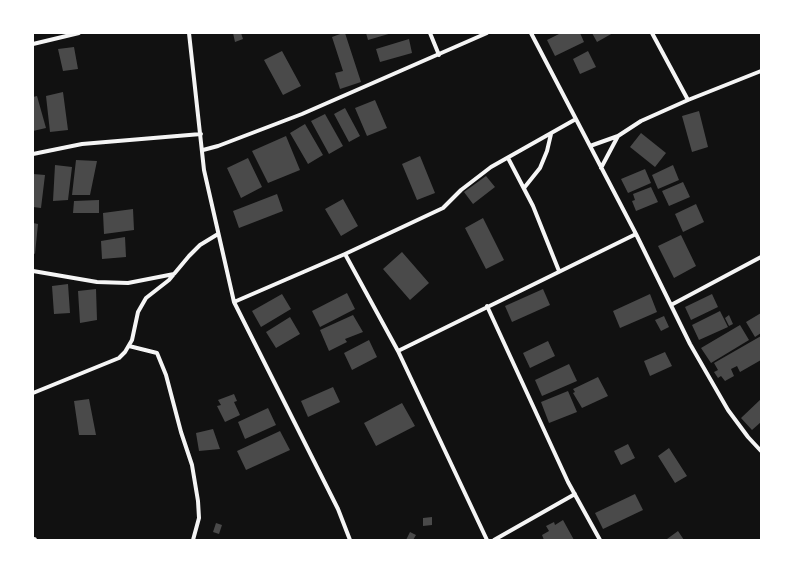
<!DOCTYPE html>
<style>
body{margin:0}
#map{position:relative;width:794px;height:573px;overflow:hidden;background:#111;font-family:"Source Sans 3",sans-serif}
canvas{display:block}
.frame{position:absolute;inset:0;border:34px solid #fff;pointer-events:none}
</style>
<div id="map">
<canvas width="794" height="573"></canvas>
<div class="frame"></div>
</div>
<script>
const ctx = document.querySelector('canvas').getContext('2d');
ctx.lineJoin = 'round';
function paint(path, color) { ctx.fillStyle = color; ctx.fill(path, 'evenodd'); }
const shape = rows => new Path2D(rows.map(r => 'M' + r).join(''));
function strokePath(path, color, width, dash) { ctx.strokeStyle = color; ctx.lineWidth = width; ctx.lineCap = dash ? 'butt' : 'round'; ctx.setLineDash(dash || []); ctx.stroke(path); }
const building = shape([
 [233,33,241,33,243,39,235,42],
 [343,33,345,33,361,82,340,89,335,73,343,71,332,37],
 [366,33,392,33,368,40],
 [561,33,580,33,584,42,555,56,547,40],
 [592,33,613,33,597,42],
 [409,39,412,53,380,62,376,49],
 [74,47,78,69,63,71,58,49],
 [282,51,301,86,283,95,264,60],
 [588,51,596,67,580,74,573,59],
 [63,92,68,130,50,132,46,96],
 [37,96,46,128,33,131,33,97],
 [375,100,387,128,367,136,355,108],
 [345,108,360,136,349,142,334,114],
 [699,111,708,147,692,152,682,116],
 [325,114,343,146,329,154,311,121],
 [305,124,323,155,308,164,290,133],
 [641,133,666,153,655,167,630,147],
 [286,136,300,170,268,183,252,151],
 [420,156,435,193,417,200,402,164],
 [248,158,262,187,241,198,227,168],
 [76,160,97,161,90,195,72,195],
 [55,165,72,167,68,200,53,201],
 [673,165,679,180,658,189,652,175],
 [645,169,651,183,628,193,621,179],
 [33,174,45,175,41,208,33,207],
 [486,176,495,187,473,204,464,192],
 [683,182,690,197,669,206,662,191],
 [651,187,658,202,636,211,632,201,635,200,633,194],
 [277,194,283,211,239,228,233,211],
 [343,199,358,226,341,236,325,209],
 [99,200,99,213,73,213,74,201],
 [696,204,704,222,683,232,675,214],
 [133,209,134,230,104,234,103,213],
 [483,218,504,260,486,269,465,228],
 [33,223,38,224,35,254,33,253],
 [681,235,696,266,674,278,658,246],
 [125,237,126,257,102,259,101,241],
 [402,252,429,283,410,300,383,269],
 [68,284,70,313,54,314,52,286],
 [96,289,97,320,80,323,78,291],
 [543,289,550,305,512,322,505,306],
 [347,293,355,309,320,327,312,311],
 [282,294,291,309,261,327,252,311],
 [650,294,657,312,620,328,613,311],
 [712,294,718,307,691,320,685,307],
 [720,311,728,327,699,340,692,325],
 [761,313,761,333,755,337,746,322],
 [353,315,363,332,345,339,347,342,329,351,320,330],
 [729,315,733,324,729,326,725,318],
 [664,316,669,327,661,331,655,320],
 [290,317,300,334,276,348,266,332],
 [740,325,749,340,711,363,701,348],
 [761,336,761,360,740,372,737,366,731,369,734,376,725,381,721,376,718,378,714,372,718,370,714,363],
 [369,340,377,357,352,370,344,353],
 [548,341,555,356,530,368,523,353],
 [665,352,672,366,650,376,644,361],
 [569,364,577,381,542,396,535,380],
 [598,377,608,396,582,408,573,393,575,392,573,389],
 [333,387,340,402,308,417,301,401],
 [568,391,577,412,549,423,541,402],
 [234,394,237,401,234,402,240,415,225,422,217,406,221,405,218,400],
 [89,399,96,435,79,435,74,401],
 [761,399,761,422,752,430,741,418],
 [402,403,415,426,376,446,364,423],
 [268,408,276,425,245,439,238,422],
 [213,429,220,449,199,451,196,433],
 [280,431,290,450,246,470,237,451],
 [628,444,635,458,621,465,614,451],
 [669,448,687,476,675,483,658,456],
 [635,494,643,510,603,529,595,513],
 [432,517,432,525,423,526,423,518],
 [563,520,574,540,544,540,542,535,549,531,546,526,554,522,555,525],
 [216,523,222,525,219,534,213,532],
 [678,531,684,540,667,540,667,539],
 [410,532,416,535,413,540,406,540]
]);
const minor = shape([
 [189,33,204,170,234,302,338,509,350,540],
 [430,33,439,55],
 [531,33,636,234,690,344,728,410,748,437,761,451],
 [652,33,688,100],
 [33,44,79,33],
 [590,146,618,136,641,121,688,100,761,71],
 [203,150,218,146,302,114,487,33],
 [33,154,82,144,201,134],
 [508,158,533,206,559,271],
 [601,168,618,136],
 [524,188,540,168,547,151,551,134],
 [345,254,398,351,487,540],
 [33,271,97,282,128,283,174,274],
 [234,302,345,254,443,208,461,190,491,167,576,119],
 [671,305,761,257],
 [487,306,568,482,600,540],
 [129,346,157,353,166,375,181,432,192,465,198,501,199,518,193,540],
 [398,351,636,234],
 [33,393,119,358,125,352,132,340,138,312,146,298,169,280,189,256,200,245,218,234],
 [494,540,575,494]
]);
const tertiary = shape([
 [33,540,34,540]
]);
paint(building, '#4a4a4a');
strokePath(minor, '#f5f5f5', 4);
strokePath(tertiary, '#f5f5f5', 6);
</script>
